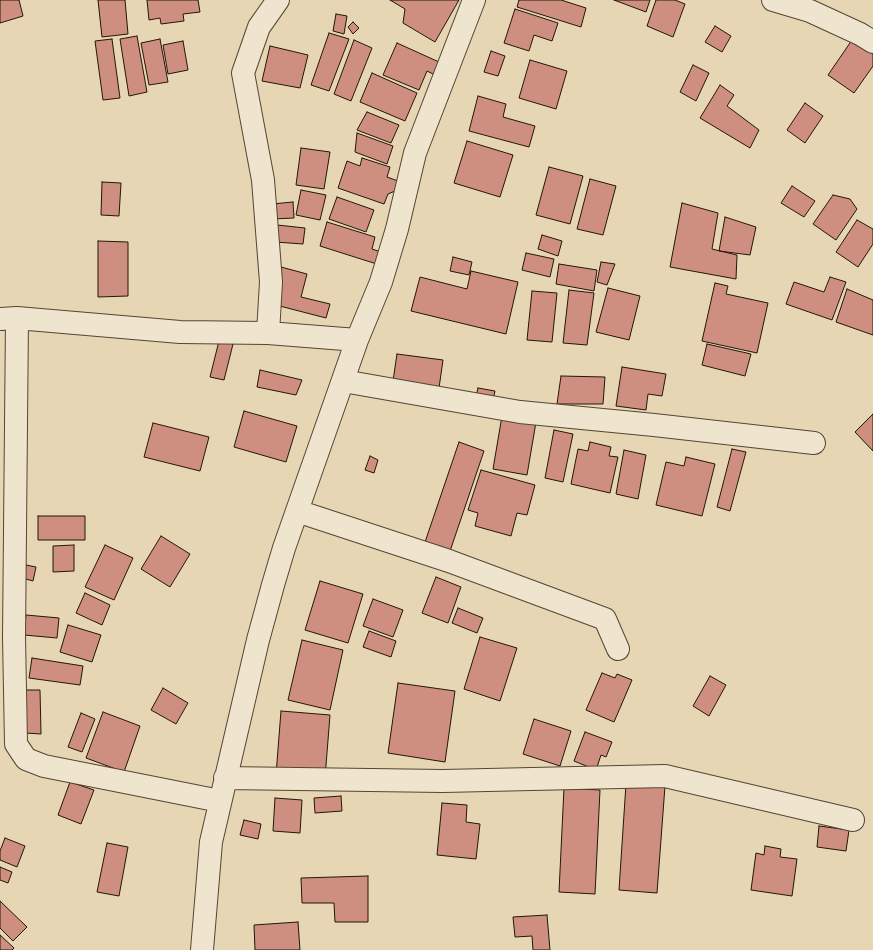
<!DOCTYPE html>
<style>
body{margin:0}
canvas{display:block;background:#e7d6b3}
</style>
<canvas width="873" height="950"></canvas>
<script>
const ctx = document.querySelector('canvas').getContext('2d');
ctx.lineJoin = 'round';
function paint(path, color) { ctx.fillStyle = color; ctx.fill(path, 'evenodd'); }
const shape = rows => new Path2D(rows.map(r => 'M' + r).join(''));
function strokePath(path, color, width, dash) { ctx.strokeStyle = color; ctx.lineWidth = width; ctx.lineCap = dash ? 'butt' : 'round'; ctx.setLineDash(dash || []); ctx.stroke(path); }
const building = shape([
 [0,0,19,0,23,16,0,23,0,0],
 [98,0,125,0,128,34,102,37,98,0],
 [147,0,198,0,200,12,183,14,184,21,161,24,160,18,149,20,147,0],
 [390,0,459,0,435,42,403,23,405,9,390,0],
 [519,0,561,0,586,8,581,27,517,7,519,0],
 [614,0,650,0,646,12,614,0],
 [656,0,675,0,685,4,673,37,647,26,656,0],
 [515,9,558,23,552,41,534,35,529,51,504,43,515,9],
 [336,14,347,16,344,34,333,31,336,14],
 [353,22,359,28,353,34,348,27,353,22],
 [715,26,731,36,722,52,705,42,715,26],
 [329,33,349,39,329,91,311,85,329,33],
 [137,36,147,92,129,96,120,39,137,36],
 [112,39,120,98,103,100,95,41,112,39],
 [160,39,168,82,149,85,141,43,160,39],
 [354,40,372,48,351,101,334,94,354,40],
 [852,40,873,54,873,66,854,93,828,75,852,40],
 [183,41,188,70,168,74,163,45,183,41],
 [397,43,439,62,435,75,427,71,419,90,383,75,397,43],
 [270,46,308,55,300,88,262,81,270,46],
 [491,51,505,56,498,76,484,72,491,51],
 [530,60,567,71,556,109,519,98,530,60],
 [693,65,709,73,696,101,680,92,693,65],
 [372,73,417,93,405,121,360,102,372,73],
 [720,85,734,95,727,106,759,130,750,148,700,118,720,85],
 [478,96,506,104,503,117,535,126,529,147,469,131,478,96],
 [805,103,823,116,805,143,787,130,805,103],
 [367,112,399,125,391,143,357,130,367,112],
 [357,133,393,146,387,164,355,152,357,133],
 [467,141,513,155,500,197,454,183,467,141],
 [301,148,330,152,324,189,296,185,301,148],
 [362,158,390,167,387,177,398,181,395,191,388,194,384,204,338,188,347,161,360,166,362,158],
 [549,167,583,176,570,224,536,215,549,167],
 [590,179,616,186,603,235,577,229,590,179],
 [102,182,121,183,119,216,101,215,102,182],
 [792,186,815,201,804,217,781,203,792,186],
 [301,190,326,195,320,220,296,215,301,190],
 [833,195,850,199,857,209,836,240,813,224,833,195],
 [337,197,374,210,366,232,329,219,337,197],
 [293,202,294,218,272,219,272,204,293,202],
 [682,203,718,213,712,249,737,255,736,279,670,267,682,203],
 [725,217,756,227,750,255,719,251,725,217],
 [857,220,873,229,873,244,858,267,836,252,857,220],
 [327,222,375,237,372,249,387,254,383,266,320,246,327,222],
 [277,225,305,228,303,244,275,242,277,225],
 [542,235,562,241,558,256,538,249,542,235],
 [98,241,128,242,128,296,98,297,98,241],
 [526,253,554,259,550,277,522,270,526,253],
 [453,257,472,262,469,275,450,271,453,257],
 [601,262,615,264,607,285,597,282,601,262],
 [559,264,597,270,594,291,556,284,559,264],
 [281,267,307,274,301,297,330,304,326,318,272,304,281,267],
 [471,271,518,282,506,334,411,311,420,277,467,289,471,271],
 [830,277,846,282,832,320,786,304,794,282,824,292,830,277],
 [715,283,728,286,726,294,768,303,757,353,702,341,715,283],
 [608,288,640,296,629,340,596,332,608,288],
 [847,289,873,300,873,335,836,322,847,289],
 [569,290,594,293,587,345,563,343,569,290],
 [532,291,557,293,552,342,527,340,532,291],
 [219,341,233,344,224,380,210,377,219,341],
 [707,344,751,354,745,376,702,365,707,344],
 [397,354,443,360,439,388,393,381,397,354],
 [622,367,666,374,662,396,648,394,646,410,616,406,622,367],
 [260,370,302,380,296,395,257,387,260,370],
 [561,376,605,377,603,404,557,404,561,376],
 [478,388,495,391,493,400,476,397,478,388],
 [244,411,297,426,286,462,234,447,244,411],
 [873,414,873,451,855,432,873,414],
 [502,416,536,422,527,475,493,469,502,416],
 [153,423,209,437,200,471,144,457,153,423],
 [554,430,573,434,563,482,545,478,554,430],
 [459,442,484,451,448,557,423,548,459,442],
 [590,442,611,447,609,456,618,457,610,493,571,484,578,449,588,451,590,442],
 [732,449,746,452,730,511,717,507,732,449],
 [624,450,646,455,638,499,616,494,624,450],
 [370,456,378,460,374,473,365,470,370,456],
 [686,457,715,464,702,516,656,505,666,462,684,466,686,457],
 [481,470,535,485,527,515,517,513,511,536,475,526,478,513,468,510,481,470],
 [38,516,85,516,85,540,38,540,38,516],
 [161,536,190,554,170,587,141,569,161,536],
 [74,545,74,571,53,572,53,546,74,545],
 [105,545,133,558,114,600,85,587,105,545],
 [26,565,36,567,33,581,22,578,26,565],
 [436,577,461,587,448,623,422,613,436,577],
 [320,581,363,594,348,643,305,630,320,581],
 [85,593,110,605,102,625,76,613,85,593],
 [373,599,403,610,393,637,363,626,373,599],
 [458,608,483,618,477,633,452,623,458,608],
 [26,615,59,618,57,638,24,635,26,615],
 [68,625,101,635,92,662,60,652,68,625],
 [369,631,396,641,391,657,363,647,369,631],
 [480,637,517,648,500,701,464,689,480,637],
 [302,640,343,650,330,710,288,700,302,640],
 [32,658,83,666,80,685,29,678,32,658],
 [602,673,615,678,617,674,632,680,614,722,586,710,602,673],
 [710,676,726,685,709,716,693,706,710,676],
 [398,683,455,691,445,762,388,753,398,683],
 [163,688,188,703,176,724,151,710,163,688],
 [24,690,40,690,41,734,25,733,24,690],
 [281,711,330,715,325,778,276,775,281,711],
 [103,712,140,726,124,772,86,758,103,712],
 [81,713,95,719,82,752,68,747,81,713],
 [534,719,571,731,560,766,523,754,534,719],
 [585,732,612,742,606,757,601,755,596,770,574,761,585,732],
 [70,782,94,790,81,824,58,815,70,782],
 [626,784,665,786,657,893,619,890,626,784],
 [564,788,600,790,595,894,559,892,564,788],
 [341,796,342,811,315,813,314,798,341,796],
 [275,798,302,800,300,833,273,831,275,798],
 [442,803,467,805,466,822,480,824,476,859,437,855,442,803],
 [244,820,261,824,258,839,240,835,244,820],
 [819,826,849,830,846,851,817,847,819,826],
 [5,838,25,846,17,867,0,860,0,851,5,838],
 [107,843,128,847,119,896,97,892,107,843],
 [765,846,781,849,780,857,797,859,792,896,751,890,756,853,764,855,765,846],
 [0,867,12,872,8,883,0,880,0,867],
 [368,876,368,922,335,922,334,903,302,903,301,878,368,876],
 [0,901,27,927,13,941,0,928,0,901],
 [547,915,550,950,533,950,532,936,515,937,513,917,547,915],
 [298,922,300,950,255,950,254,925,298,922],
 [0,935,14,948,12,950,0,950,0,935]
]);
const minor = shape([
 [773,0,810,11,860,34,873,42],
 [17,318,14,637,16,744,26,759,44,766,220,801],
 [0,319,17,318,180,332,268,333,357,340],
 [268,333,271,282,263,180,243,73,259,27,278,0],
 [343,381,520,412,654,425,814,443],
 [297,511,449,561,605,619,618,649],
 [225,778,443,781,665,776,853,820],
 [202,950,211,842,258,640,273,585,284,548,357,340,381,282,397,229,415,153,474,0]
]);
paint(building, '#cf8f80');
strokePath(building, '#22160a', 1);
strokePath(minor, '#534634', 24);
strokePath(minor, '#efe4ce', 22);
</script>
